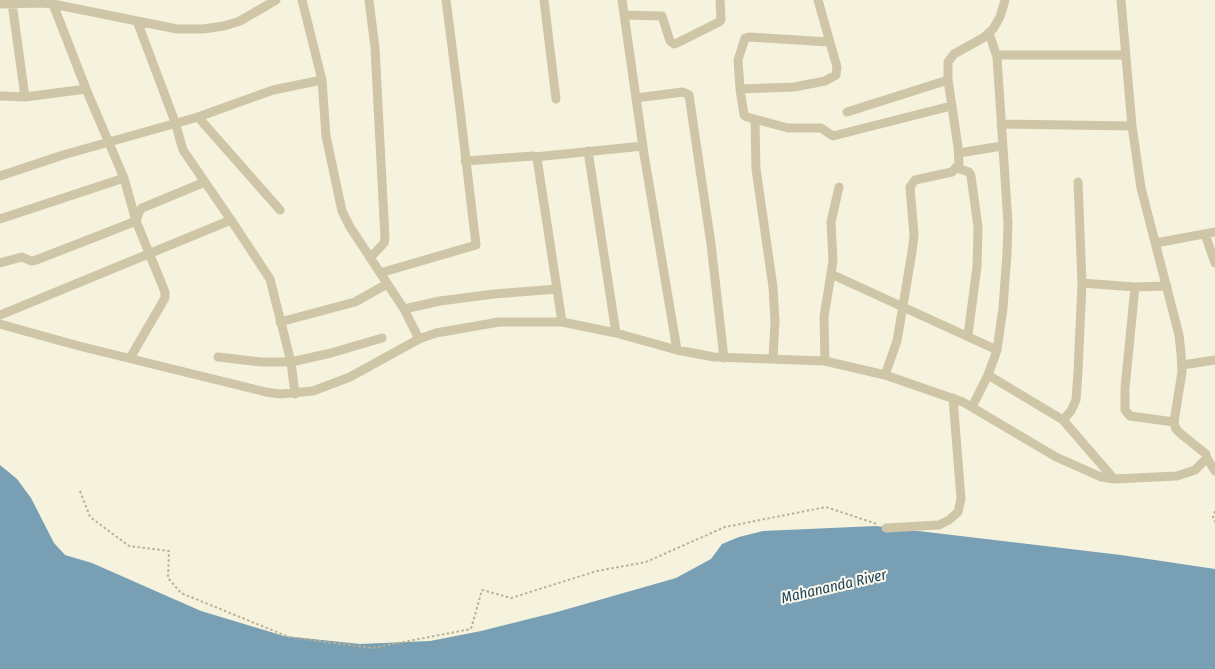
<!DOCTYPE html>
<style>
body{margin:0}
canvas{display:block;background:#f5f2dd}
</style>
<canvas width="1215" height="669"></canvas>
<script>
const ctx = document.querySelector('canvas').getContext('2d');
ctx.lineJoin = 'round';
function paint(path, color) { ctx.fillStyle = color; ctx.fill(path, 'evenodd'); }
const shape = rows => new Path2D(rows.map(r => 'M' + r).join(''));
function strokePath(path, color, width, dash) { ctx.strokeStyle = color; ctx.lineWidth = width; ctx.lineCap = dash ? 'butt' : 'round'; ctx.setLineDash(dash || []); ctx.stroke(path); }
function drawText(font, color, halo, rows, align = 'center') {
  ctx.font = font + ' "Fira Sans Condensed",sans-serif'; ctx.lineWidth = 4; ctx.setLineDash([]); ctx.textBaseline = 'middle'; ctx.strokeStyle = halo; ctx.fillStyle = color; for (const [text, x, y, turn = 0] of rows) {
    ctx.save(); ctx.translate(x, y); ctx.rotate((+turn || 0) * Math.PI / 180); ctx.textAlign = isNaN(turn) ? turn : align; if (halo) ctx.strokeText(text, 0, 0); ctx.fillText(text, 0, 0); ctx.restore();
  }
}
const water = shape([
 [0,465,17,479,31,498,54,543,65,555,92,563,201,611,284,636,360,644,430,641,481,631,557,612,676,578,711,559,722,544,739,537,763,531,876,526,1121,555,1215,569,1215,669,0,669]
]);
const path = shape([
 [80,491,90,517,129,546,169,551,168,578,181,593,289,637,372,648,471,629,482,590,511,598,597,571,646,562,725,527,826,507,877,524],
 [1215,511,1213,517,1215,522]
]);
const street = shape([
 [302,0,322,80,326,136,342,211,350,227,404,309,419,339],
 [369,0,375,48,385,238,384,243,370,258],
 [544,0,556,99],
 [622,0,644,154,677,350],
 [12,3,25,97],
 [0,4,41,3,53,4,177,29,203,29,224,26,240,21,276,0],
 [53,4,86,89,124,178,136,221,165,292,165,298,130,358],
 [624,15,662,16,670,41,674,44,677,43,719,22,721,20,720,0],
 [137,21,175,122,183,150,231,220,270,279,291,362,295,394],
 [989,33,997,57],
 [829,42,749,37,745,38,738,60,740,89,744,115,747,117,788,128,821,128,833,136,951,106],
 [740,89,794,87,825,81,836,75,837,67,818,0],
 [0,96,25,97,86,89],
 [636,98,683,92,689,95,711,244,724,358],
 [847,112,948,80],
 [198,117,280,210],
 [755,120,756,169,773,287,775,321,773,358],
 [1001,124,1132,126],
 [588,151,616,333],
 [959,153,1002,146],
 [535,157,643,146],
 [465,161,533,156,537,158,562,322],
 [957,168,969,172,971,176,978,227,977,267,968,335],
 [0,176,63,155,198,117,273,90,322,80],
 [0,219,124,178],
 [1205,234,1215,263],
 [1156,243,1215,232],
 [0,263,22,257,31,261,36,260,98,236,136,221,139,212,142,208,205,182],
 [380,273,476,245,459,101,446,0],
 [831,274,997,350],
 [1082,283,1135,287,1167,286],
 [1135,287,1125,388,1125,410,1130,416,1174,422],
 [404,309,440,301,494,294,557,289],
 [0,315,231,220],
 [280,322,355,302,387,284],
 [0,324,79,346,266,392,280,394,313,391,350,377,419,339,436,333,499,322,562,322,616,333,677,350,714,357,825,361,885,375,963,402,1056,457,1101,477,1114,479,1177,476,1195,470,1207,458,1206,454,1181,434,1176,429,1174,422,1182,372,1181,353,1179,335,1141,188,1132,126,1121,0],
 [218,357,261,362,291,362,331,353,382,338],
 [825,361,824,317,833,261,831,222,839,187],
 [1182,365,1215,360],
 [885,375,897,341,912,252,914,235,910,187,915,180,952,172,959,164,958,147,948,80,948,62,954,54,983,38,993,29,1000,17,1005,0],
 [988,375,1063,420,1114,479],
 [972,407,988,375,997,350,1003,308,1007,253,1008,223,997,57,1001,55,1125,55],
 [1063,420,1071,411,1076,400,1078,372,1082,283,1078,182],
 [1207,458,1215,471],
 [886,528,939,525,949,520,958,512,961,499,953,398]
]);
const waterNames = [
 ["Mahananda River",834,587,-13]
];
paint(water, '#799fb5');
strokePath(path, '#bbb191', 2, [2.5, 2.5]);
strokePath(street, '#cfc6a7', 9);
drawText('italic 15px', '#194461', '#fcf9ea', waterNames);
</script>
